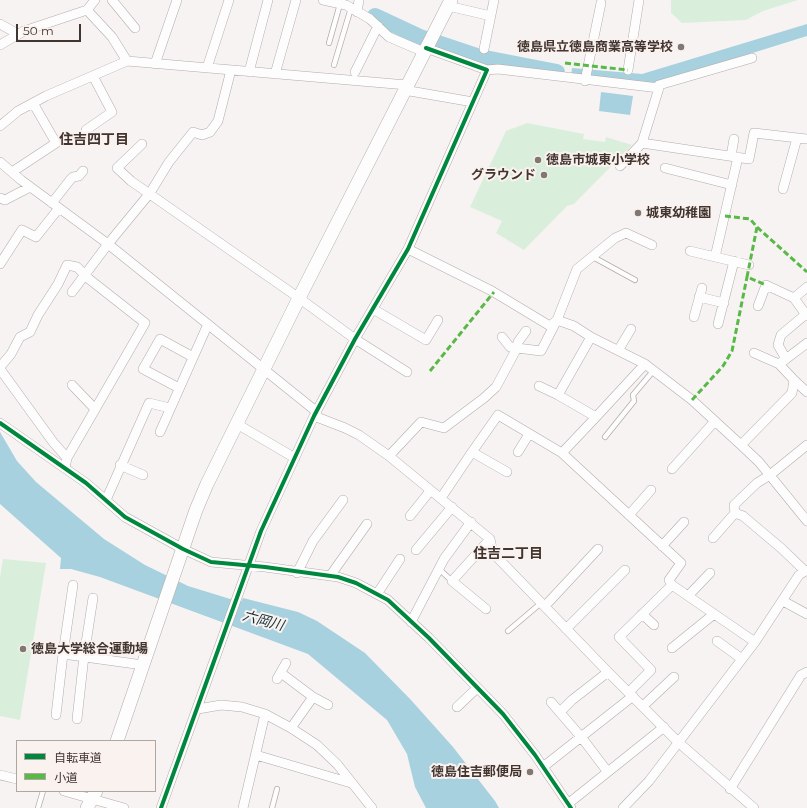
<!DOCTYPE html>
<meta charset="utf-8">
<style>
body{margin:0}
#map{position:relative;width:807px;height:808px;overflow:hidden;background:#f7f3f2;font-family:Montserrat,"Noto Sans JP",sans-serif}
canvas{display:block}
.legend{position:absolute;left:16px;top:740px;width:140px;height:52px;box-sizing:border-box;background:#faf2ef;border:1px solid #b0a6a2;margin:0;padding:5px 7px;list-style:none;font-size:12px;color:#42342f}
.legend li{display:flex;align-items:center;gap:8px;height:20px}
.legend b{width:20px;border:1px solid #b0a6a2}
.scale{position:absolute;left:16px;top:24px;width:65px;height:18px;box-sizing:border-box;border:2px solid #42342f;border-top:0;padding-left:5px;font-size:12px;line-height:14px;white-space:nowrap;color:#42342f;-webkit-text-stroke:3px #faf2ef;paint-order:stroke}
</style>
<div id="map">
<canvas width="807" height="808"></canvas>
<ul class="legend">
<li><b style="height:5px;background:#00873e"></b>自転車道</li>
<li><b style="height:5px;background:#58b947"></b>小道</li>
</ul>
<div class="scale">50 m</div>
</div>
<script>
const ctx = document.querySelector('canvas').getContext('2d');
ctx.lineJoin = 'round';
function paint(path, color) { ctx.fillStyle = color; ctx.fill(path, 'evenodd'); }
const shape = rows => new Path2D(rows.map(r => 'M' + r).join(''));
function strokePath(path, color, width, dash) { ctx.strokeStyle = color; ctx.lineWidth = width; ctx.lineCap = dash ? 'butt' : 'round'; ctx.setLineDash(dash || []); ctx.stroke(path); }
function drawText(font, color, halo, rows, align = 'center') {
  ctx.font = font + ' Montserrat,"Noto Sans JP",sans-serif'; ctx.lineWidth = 4; ctx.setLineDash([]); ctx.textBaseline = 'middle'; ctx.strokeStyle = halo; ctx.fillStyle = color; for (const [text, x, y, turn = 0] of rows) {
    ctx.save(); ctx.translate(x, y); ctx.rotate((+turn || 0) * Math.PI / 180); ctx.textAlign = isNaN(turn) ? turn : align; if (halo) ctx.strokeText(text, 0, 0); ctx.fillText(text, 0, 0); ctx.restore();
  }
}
const green = shape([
 [671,0,798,0,763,11,746,20,682,23,671,13],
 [527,123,584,134,583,139,605,142,606,137,632,145,574,204,567,206,524,250,496,233,502,221,470,207,506,131],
 [3,559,46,563,20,720,0,716,0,577]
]);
const water = shape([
 [807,24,807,36,669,79,651,83,571,76,572,68,642,74],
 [601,92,633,96,630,115,599,111],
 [0,432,17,461,36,482,104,539,145,565,188,586,227,598,241,602,243,598,298,612,317,621,365,653,411,700,453,747,495,801,499,808,426,808,415,787,407,754,387,720,308,654,100,577,71,569,60,569,61,558,0,504]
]);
const river = shape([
 [375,16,420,37,480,57,557,72]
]);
const lane = shape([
 [329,43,340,4],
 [334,65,351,8],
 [593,257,635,280],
 [605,437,634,401,633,395,654,370],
 [439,569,452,581],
 [508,631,541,603],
 [38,808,43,791],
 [272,808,277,789]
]);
const street = shape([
 [112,0,135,28],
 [323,0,346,5,370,19,389,37,424,52],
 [448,6,491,16],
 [87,10,112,37,127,61,407,85],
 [357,12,359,0],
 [0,24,18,34],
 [0,45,24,31,87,10,95,0],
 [484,49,494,0],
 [155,64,177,0],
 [207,68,229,0],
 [487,70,498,69,659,88,642,143,620,166],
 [628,70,639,0],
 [249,72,268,0],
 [355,72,378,26],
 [275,74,296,0],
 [585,81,601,3],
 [659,88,659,85,752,58],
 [404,90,473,102],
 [0,126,18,111,46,96,127,61],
 [86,130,112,112,93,76],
 [642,143,749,159,754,133,807,139],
 [142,144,117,168,131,181,299,298,355,339,407,372],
 [731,156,734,139],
 [0,162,21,180,108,244,317,412],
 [665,168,732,185],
 [12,172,56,143,33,103],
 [783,189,797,138],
 [0,198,5,200,30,187],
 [52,203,70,180,73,177,79,176,83,171],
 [408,249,492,291,550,326,557,320,574,326,591,337,645,364,692,400,741,445,759,462,807,521],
 [690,251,749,265],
 [715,257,738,157],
 [0,264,22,230,36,237,59,208],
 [72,292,108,244,150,193,169,162,193,132,202,135,210,132,218,121,231,70],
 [699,297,724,303],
 [794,298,807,316],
 [758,306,766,285,794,298,807,287],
 [373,309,426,340,438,320],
 [806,314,781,335,778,345,786,359,807,343],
 [694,317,702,288],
 [718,324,734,261],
 [502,337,510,347,517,348,518,342,526,331],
 [619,349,631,329],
 [754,353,779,364],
 [0,367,11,354,20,337,30,332,38,315,58,284,67,265,77,267,89,279,145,323,67,458,65,468],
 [0,369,53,442,67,458],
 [794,380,807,392],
 [72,385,95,409],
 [539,386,558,395],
 [179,388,143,369,160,339,193,357],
 [314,416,345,428,359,435,389,456,490,539,493,553,608,672,678,742,754,808],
 [596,417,645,364],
 [0,423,86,483,125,517,183,549,211,562,265,567,338,577,356,583,388,600,429,638,503,714,535,755,571,808],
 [237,424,295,458],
 [160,432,208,324],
 [741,445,792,393,794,380,779,364,786,359],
 [472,452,498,415,562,453,681,563,669,580,672,585,619,637,651,670,629,692],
 [518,452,529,434],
 [562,453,596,417,558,395,591,337],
 [389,456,421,422,444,428,484,398,496,387,517,348,541,351,557,320,577,269,615,238,626,233,652,245],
 [120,465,143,475],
 [672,469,715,421],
 [441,498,472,452,507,472],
 [106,500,149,403,170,408],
 [735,513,734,505,757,483,770,475,807,445],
 [629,515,651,490],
 [410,516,430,491],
 [713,538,735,513,743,516,781,548,805,571],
 [662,546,684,522],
 [416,550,452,507],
 [297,573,313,541,343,500],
 [330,576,367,524],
 [73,585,63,654,143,665],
 [672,585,755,642],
 [377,594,400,559],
 [688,596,710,573],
 [783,601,807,614],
 [545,606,598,549],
 [486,609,452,581,490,539],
 [642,614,654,625],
 [411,622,444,559,471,522],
 [566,629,625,570],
 [717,641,742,659],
 [672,648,714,614],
 [281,673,313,697,291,728],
 [277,679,286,663],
 [313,697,328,705],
 [551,702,582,738,607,771],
 [643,706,674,677],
 [457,707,477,688],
 [198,709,221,705,242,707,265,714,291,728,317,745,337,764,372,808],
 [560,712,572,700,608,672],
 [56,715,63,654],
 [77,719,84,656,93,598],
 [256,755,351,783],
 [543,767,633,696],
 [0,775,17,779],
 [730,789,801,675,807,672],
 [64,791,124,808],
 [569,803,664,727],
 [161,808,261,531,314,416,355,339,408,249,487,70,426,48],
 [243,808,265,714],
 [623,808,649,781,755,642,799,575,807,570]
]);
const secondary = shape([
 [117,741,196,510,207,484,299,298,451,0],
 [87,808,96,791]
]);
const quiet = shape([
 [565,63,628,70],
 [725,216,750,219,757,227,747,277,766,285],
 [757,227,807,272],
 [430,371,494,292],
 [692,400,723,366,732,351,747,277]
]);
const cycleway = shape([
 [0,423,86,483,125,517,183,549,211,562,265,567,338,577,356,583,388,600,429,638,503,714,535,755,571,808],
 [161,808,261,531,314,416,355,339,408,249,487,70,426,48]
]);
const markers = [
 [681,47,4,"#817773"],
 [538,160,4,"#817773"],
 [544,175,4,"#817773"],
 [638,213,4,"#817773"],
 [23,649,4,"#817773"],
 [530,772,4,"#817773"]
];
const poiNames = [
 ["徳島県立徳島商業高等学校",673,47],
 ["徳島市城東小学校",546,160,"left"],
 ["グラウンド",536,175],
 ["城東幼稚園",646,213,"left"],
 ["徳島大学総合運動場",31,649,"left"],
 ["徳島住吉郵便局",522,772]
];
const neighbourhoodNames = [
 ["住吉四丁目",94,140],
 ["住吉二丁目",508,554]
];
const waterNames = [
 ["六岡川",263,621,15]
];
paint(green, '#d9efdb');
paint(water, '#a7d1de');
strokePath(river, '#a7d1de', 16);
strokePath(lane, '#b3aba8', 6);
strokePath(street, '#b3aba8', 10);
strokePath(secondary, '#b3aba8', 14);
strokePath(lane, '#fefdfd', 4.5);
strokePath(street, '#fefdfd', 9);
strokePath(secondary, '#fefdfd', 13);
strokePath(quiet, '#58b947', 3, [6, 3]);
strokePath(cycleway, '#00873e', 4);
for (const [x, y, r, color] of markers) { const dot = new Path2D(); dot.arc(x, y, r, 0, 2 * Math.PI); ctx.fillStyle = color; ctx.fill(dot); strokePath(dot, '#faf2ef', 1.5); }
drawText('bold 13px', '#42342f', '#faf2ef', poiNames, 'right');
drawText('bold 14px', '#42342f', '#faf2ef', neighbourhoodNames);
drawText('italic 14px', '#13313a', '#faf2ef', waterNames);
</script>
